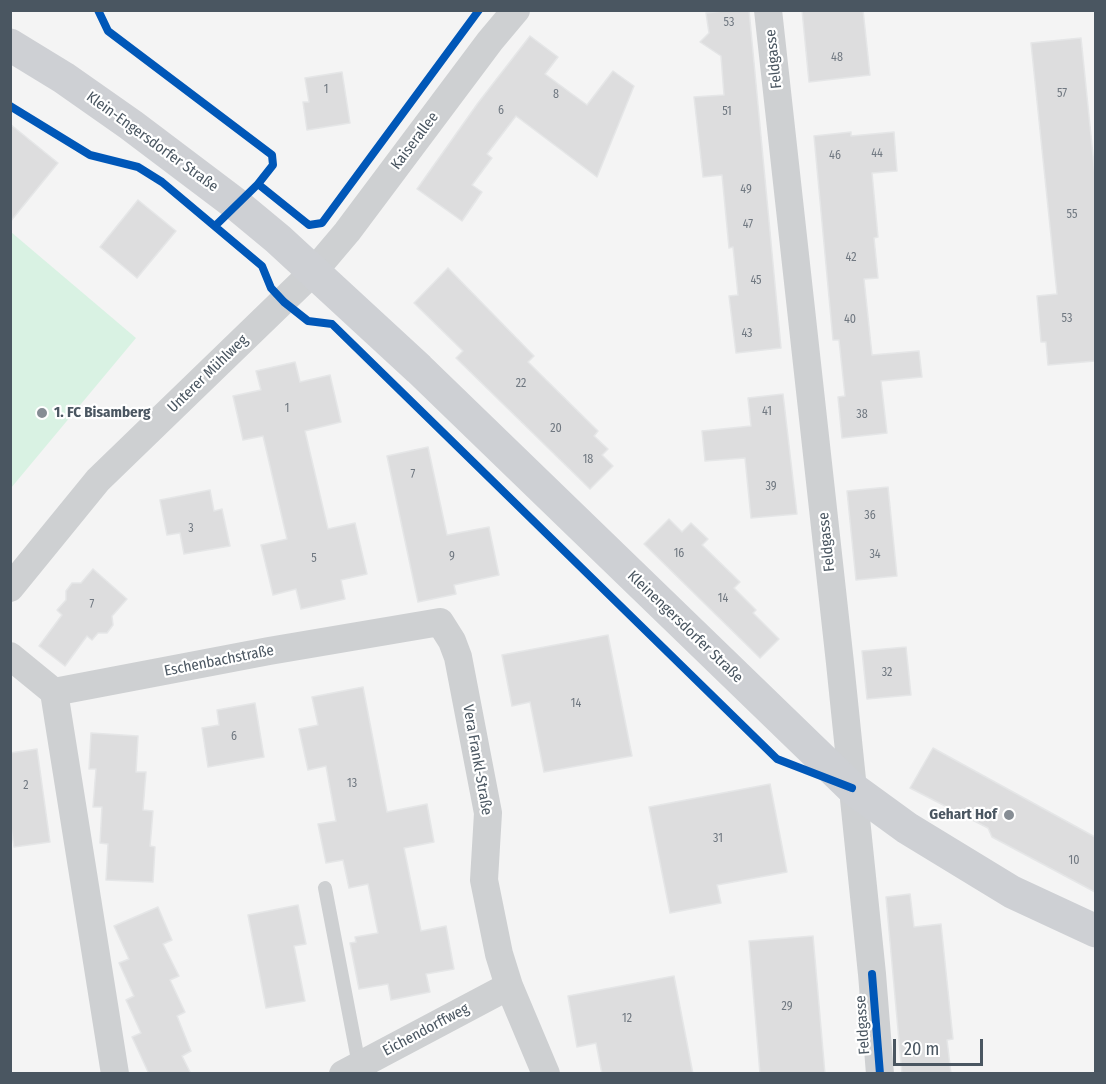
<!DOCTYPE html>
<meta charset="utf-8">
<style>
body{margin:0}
#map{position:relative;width:1106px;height:1084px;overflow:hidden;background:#f4f4f4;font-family:"Fira Sans Condensed",sans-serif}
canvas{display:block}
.frame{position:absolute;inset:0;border:12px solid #4a5661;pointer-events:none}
.scale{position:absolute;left:893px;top:1039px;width:90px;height:27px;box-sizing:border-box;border:3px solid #4a5661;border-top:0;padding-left:8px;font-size:18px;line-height:21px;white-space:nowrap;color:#4a5661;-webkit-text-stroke:4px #fff;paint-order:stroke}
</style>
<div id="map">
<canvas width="1106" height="1084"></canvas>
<div class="frame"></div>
<div class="scale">20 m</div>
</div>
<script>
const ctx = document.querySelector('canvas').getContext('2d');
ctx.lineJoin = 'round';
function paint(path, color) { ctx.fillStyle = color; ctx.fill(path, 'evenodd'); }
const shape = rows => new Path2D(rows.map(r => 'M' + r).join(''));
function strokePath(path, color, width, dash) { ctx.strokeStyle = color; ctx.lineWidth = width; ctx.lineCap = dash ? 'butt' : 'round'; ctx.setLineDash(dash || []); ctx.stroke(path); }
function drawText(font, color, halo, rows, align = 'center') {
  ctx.font = font + ' "Fira Sans Condensed",sans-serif'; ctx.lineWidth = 4.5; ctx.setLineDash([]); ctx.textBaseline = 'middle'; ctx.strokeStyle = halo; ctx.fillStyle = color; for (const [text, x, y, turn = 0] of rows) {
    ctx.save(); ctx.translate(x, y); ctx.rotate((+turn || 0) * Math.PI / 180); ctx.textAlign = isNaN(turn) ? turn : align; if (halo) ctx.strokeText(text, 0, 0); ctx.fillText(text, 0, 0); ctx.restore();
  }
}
const green = shape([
 [11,232,136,338,11,488]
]);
const building = shape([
 [732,10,749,10,781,348,736,353,729,296,738,295,733,247,729,248,722,175,703,177,694,97,724,95,721,56,700,42,709,33,706,13,732,10],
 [802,10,863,10,870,75,809,82,802,10],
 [530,36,558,57,545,74,587,105,613,71,634,86,597,177,516,116,487,154,492,158,472,185,482,192,462,221,417,189,478,103,530,36],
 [1081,38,1095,175,1095,361,1048,365,1046,342,1041,342,1037,296,1057,294,1031,43,1081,38],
 [342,72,350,123,307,130,303,102,309,102,305,78,342,72],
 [10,124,58,163,10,222,10,124],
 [851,132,851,136,894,132,896,159,897,171,872,173,878,237,874,238,878,278,864,279,872,355,919,351,922,377,881,381,887,433,842,438,838,397,845,396,839,340,833,340,814,136,851,132],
 [138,200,176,231,137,278,100,247,138,200],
 [448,268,534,356,528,362,598,431,594,436,608,449,602,455,613,466,590,489,456,358,463,351,414,303,448,268],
 [295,362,300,382,330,375,341,422,305,431,328,529,355,523,367,574,341,580,345,599,301,609,296,589,273,595,261,545,287,539,263,436,243,440,233,396,261,390,256,371,295,362],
 [783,394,797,514,751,518,745,458,705,461,702,431,751,426,748,398,783,394],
 [428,447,447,535,489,527,499,575,454,585,456,594,418,602,387,456,428,447],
 [888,487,897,576,856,580,847,491,888,487],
 [210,490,214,511,222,509,230,546,184,554,180,533,167,535,160,500,210,490],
 [669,519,682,532,691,523,708,539,702,545,740,582,734,588,756,610,753,613,779,639,760,658,644,544,669,519],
 [93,569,127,599,112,616,113,625,107,633,98,633,92,640,87,636,65,666,39,646,62,615,57,610,66,600,66,591,72,583,81,583,93,569],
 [608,635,632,756,544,772,530,702,512,706,502,655,608,635],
 [906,647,911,695,867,699,862,651,906,647],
 [363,687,387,812,427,804,434,842,404,848,421,931,446,926,454,969,426,974,430,992,391,1000,388,984,359,989,350,943,356,942,355,937,378,933,368,884,349,888,343,860,326,863,318,824,336,821,326,766,308,770,299,729,318,725,312,697,363,687],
 [255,703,264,757,208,767,202,728,219,725,217,710,255,703],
 [91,733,138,736,136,772,146,772,143,810,153,811,150,846,155,847,153,882,106,880,108,844,100,843,102,807,93,807,96,769,89,769,91,733],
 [933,748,1095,837,1095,892,992,837,988,828,910,788,933,748],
 [37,749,50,842,14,847,10,820,10,753,37,749],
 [770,784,787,872,717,885,721,903,670,913,649,807,770,784],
 [910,894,914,927,941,924,953,1039,947,1040,951,1074,902,1074,886,897,910,894],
 [298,905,306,944,294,946,305,1001,266,1008,248,915,298,905],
 [158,907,172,940,163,944,179,976,170,980,185,1012,177,1016,191,1051,182,1056,191,1074,149,1074,132,1037,141,1033,126,1000,134,996,119,963,129,959,114,926,158,907],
 [813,936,825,1074,760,1074,749,941,813,936],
 [674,976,693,1074,602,1074,596,1043,577,1047,568,996,674,976]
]);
const service = shape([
 [325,888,359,1065]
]);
const minor = shape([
 [768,10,840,663,872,974,880,1074],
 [10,588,98,480,314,271,347,232,490,41,516,10],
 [10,656,54,692,269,651,440,622,452,641,458,657,488,813,484,880,499,954,509,986,546,1074],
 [54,692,115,1074],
 [343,1074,509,986]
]);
const secondary = shape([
 [10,45,64,78,131,125,237,205,278,239,419,369,852,788,907,828,1012,892,1096,931]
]);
const cycleway = shape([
 [98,10,108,31,272,155,273,165,258,184],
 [10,106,90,155,138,167,162,182,262,266,271,288,284,302,308,321,332,324,777,759,852,788],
 [215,226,258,184,309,225,322,223,479,10],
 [872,974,880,1074]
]);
const markers = [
 [42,413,6,"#868d94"],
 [1009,815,6,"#868d94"]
];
const numberNames = [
 ["53",729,23],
 ["48",837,58],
 ["1",326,90],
 ["57",1062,94],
 ["8",556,95],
 ["6",501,111],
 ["51",727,112],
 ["44",877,154],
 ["46",835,156],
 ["49",746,190],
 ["55",1072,215],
 ["47",748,225],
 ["42",851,258],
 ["45",756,281],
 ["53",1067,319],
 ["40",850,320],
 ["43",747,334],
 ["22",521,384],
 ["1",287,409],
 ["41",767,412],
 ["38",862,415],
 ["20",556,429],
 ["18",588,460],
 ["7",413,475],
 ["39",771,487],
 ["36",870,516],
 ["3",191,529],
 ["16",679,554],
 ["34",875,555],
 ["9",452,557],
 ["5",314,559],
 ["14",723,599],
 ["7",92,605],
 ["32",887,673],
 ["14",576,704],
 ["6",234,737],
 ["13",352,784],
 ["2",26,786],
 ["31",718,839],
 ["10",1074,861],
 ["29",787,1007],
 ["12",627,1019]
];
const streetNames = [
 ["Feldgasse",774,59,-96],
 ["Kaiserallee",415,141,-53],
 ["Klein-Engersdorfer Straße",152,142,36],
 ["Unterer Mühlweg",208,374,-44],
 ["Feldgasse",827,542,-96],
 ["Kleinengersdorfer Straße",685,627,44],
 ["Eschenbachstraße",219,661,-11],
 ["Vera Frankl-Straße",477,760,80],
 ["Feldgasse",863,1025,-94],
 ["Eichendorffweg",426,1030,-28]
];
const poiNames = [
 ["1. FC Bisamberg",54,413],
 ["Gehart Hof",997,815,"right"]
];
paint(green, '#d9f2e3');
paint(building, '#ddddde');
strokePath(building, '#e5e6e7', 1.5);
strokePath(service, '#ced0d2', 14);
strokePath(minor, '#ced0d2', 28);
strokePath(secondary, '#ced0d4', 33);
strokePath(cycleway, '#0057b8', 8);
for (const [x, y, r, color] of markers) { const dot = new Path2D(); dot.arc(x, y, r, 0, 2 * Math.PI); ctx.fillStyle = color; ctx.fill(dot); strokePath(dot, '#fff', 2); }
drawText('12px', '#707881', null, numberNames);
drawText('15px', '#4a5661', '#fff', streetNames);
drawText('bold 15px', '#4a5661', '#fff', poiNames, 'left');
</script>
